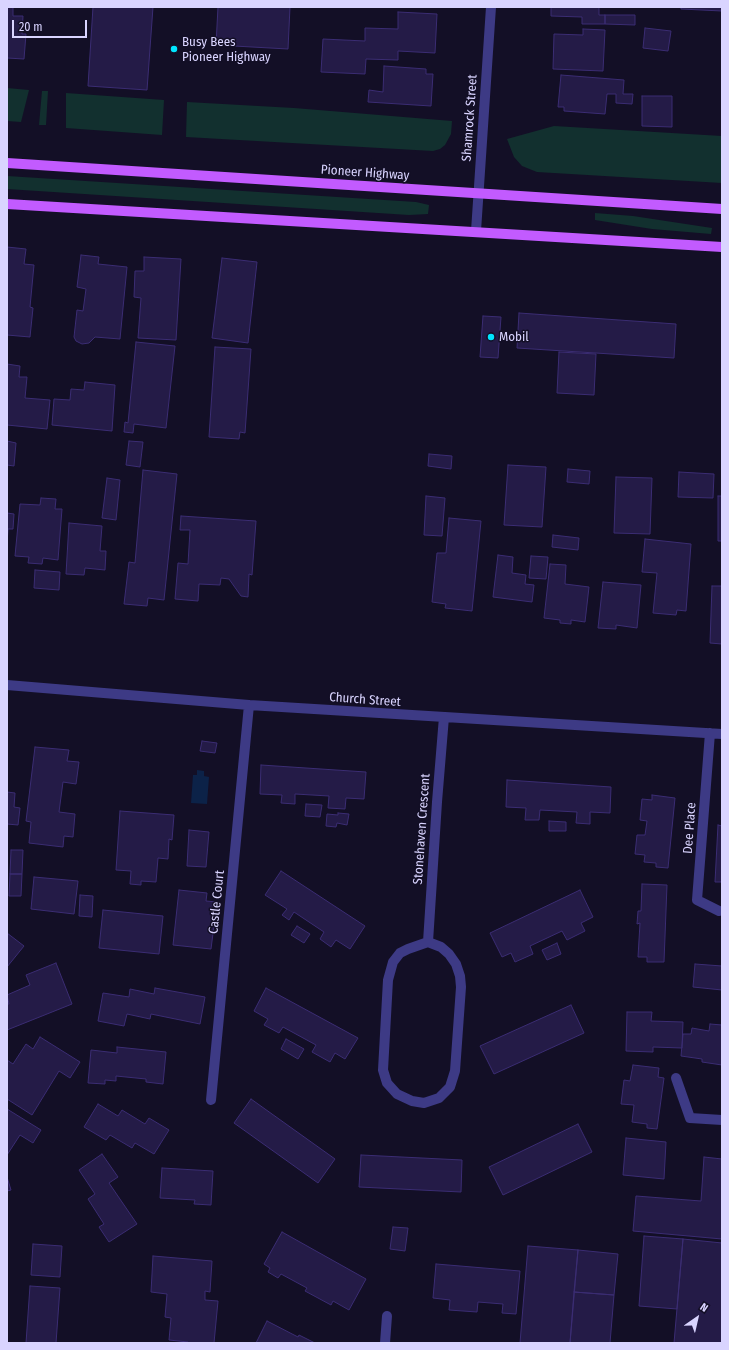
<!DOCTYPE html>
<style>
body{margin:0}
#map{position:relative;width:729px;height:1350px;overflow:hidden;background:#130f26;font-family:"Fira Sans Condensed",sans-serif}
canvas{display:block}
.frame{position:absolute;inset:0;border:8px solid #d9d4ff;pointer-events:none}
.north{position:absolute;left:677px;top:1298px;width:40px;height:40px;-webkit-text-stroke:3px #130f26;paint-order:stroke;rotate:34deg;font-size:11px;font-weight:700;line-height:16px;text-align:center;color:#d9d4ff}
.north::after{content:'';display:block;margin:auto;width:14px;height:18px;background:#d9d4ff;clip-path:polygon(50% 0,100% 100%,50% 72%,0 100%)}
.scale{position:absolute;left:12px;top:20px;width:75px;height:18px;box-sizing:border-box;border:2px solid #d9d4ff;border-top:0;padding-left:5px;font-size:12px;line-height:14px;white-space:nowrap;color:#d9d4ff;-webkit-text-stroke:3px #130f26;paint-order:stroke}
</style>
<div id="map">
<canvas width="729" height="1350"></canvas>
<div class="frame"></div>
<div class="north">N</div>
<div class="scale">20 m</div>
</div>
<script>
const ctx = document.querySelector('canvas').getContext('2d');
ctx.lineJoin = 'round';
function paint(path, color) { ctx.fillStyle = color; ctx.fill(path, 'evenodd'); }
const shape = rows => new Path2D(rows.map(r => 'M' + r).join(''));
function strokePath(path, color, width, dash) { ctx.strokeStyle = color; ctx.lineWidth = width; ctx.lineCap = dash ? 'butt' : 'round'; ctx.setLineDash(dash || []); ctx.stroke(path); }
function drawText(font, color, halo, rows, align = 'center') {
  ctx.font = font + ' "Fira Sans Condensed",sans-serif'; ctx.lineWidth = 3; ctx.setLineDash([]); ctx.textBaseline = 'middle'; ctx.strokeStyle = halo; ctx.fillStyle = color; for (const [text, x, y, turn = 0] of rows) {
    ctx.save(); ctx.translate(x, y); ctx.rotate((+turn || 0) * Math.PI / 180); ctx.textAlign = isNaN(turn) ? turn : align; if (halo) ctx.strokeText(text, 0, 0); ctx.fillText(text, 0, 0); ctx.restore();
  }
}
const green = shape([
 [7,88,29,90,21,122,7,121],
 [42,91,48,91,46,125,39,125],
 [66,93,164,100,162,135,66,128],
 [187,102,294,108,452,121,451,134,445,145,440,149,433,151,186,137],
 [554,126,722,136,722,183,537,172,522,166,514,157,507,139],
 [7,176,416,202,429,205,428,214,409,215,7,189],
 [595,213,633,216,712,228,711,234,652,229,595,220]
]);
const water = shape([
 [197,770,204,771,204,776,209,777,207,804,191,803,193,775,197,775]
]);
const building = shape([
 [7,7,13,7,13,16,23,16,22,34,26,34,24,59,7,58,7,7],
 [93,7,153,7,147,90,88,86,93,7],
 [218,7,290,7,288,49,216,45,218,7],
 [551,7,599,7,599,15,605,15,605,24,582,24,582,17,551,16,551,7],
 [681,7,722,7,722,11,681,9,681,7],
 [398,12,437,14,435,53,398,51,398,60,366,59,365,74,321,72,323,39,365,41,365,28,398,29,398,12],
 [605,15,635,15,635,25,605,24,605,15],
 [645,28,671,31,668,51,643,48,645,28],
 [583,29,605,30,603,71,553,69,554,34,583,35,583,29],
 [384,66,426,69,426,74,433,74,431,106,368,102,369,90,383,92,384,66],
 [561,75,624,80,623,94,633,94,632,104,616,103,616,94,607,94,605,114,564,111,564,107,558,107,561,75],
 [642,96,672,96,672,127,642,126,642,96],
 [7,247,26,249,24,264,34,265,30,307,33,308,30,337,7,335,7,247],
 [81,255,99,257,98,264,127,267,120,339,95,337,89,343,82,344,76,341,74,337,77,310,83,311,86,289,77,287,81,255],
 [144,257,181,259,176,340,138,338,141,298,134,297,135,271,144,271,144,257],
 [222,258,257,262,248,343,212,338,222,258],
 [519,313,676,324,674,358,517,348,519,313],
 [483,316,501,317,498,358,480,357,483,316],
 [136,342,175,346,166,428,134,424,133,433,124,432,125,422,128,423,136,342],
 [215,347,251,349,245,433,240,432,239,439,209,437,215,347],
 [559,352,596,354,594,395,557,393,559,352],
 [7,364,20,366,19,377,27,377,25,398,50,400,47,429,7,425,7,364],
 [85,382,115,385,112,431,52,425,54,399,70,400,71,389,84,390,85,382],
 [7,441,16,443,14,466,7,465,7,441],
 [129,441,143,442,140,467,126,465,129,441],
 [429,454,452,456,451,469,428,466,429,454],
 [508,465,546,467,542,527,504,525,508,465],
 [568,469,590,471,589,484,567,482,568,469],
 [143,470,177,474,164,600,148,598,147,606,124,604,129,562,135,563,143,470],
 [679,472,714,474,713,498,678,497,679,472],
 [616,477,652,478,650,534,614,533,616,477],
 [107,478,120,480,116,520,102,518,107,478],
 [426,496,445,498,442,536,424,535,426,496],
 [718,496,722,496,722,541,718,541,718,496],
 [41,498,56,499,55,509,62,509,58,560,43,558,42,564,28,563,29,557,15,556,20,504,40,505,41,498],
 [7,513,14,514,13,529,8,529,7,544,7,513],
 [181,516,256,521,252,575,249,574,248,597,241,596,229,579,221,578,220,585,199,584,198,601,175,599,178,563,188,564,190,530,180,530,181,516],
 [449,518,481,521,472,611,445,608,446,604,432,602,437,553,446,553,449,518],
 [69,523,102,526,100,551,106,551,105,570,85,568,84,575,66,574,69,523],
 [553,535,579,538,578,550,552,547,553,535],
 [645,539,691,544,686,611,677,610,676,615,653,613,657,573,642,572,645,539],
 [498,555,513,557,512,573,526,575,525,584,534,585,532,602,493,597,498,555],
 [531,556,548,557,546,579,529,578,531,556],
 [550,564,566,565,565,584,589,587,585,622,571,620,571,624,560,623,560,620,544,618,550,564],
 [35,570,60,572,59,590,34,588,35,570],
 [603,582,641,585,637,628,616,625,616,629,598,628,603,582],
 [712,586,722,586,722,644,710,643,712,586],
 [202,741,217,743,215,753,200,751,202,741],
 [35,747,69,750,67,761,79,762,76,784,63,782,59,812,75,814,73,837,64,836,63,847,29,843,31,822,26,821,35,747],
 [261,765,366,772,364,799,346,798,345,809,328,808,329,796,295,794,295,804,281,803,282,795,260,794,261,765],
 [507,780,611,787,610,813,590,812,590,824,576,823,577,812,540,810,539,820,525,820,526,808,506,807,507,780],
 [7,792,15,793,14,807,20,808,18,825,7,824,7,792],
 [652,795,675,798,668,868,656,867,656,863,644,862,645,855,635,854,637,835,645,835,647,821,640,820,642,799,652,800,652,795],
 [306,804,322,805,320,817,305,816,306,804],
 [120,811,174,815,172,840,169,839,168,859,158,858,156,882,141,881,141,885,130,884,131,871,116,870,120,811],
 [338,813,349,814,347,825,337,823,336,827,326,826,327,814,338,815,338,813],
 [549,821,566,822,566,831,549,831,549,821],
 [718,825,722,826,722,882,715,882,718,825],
 [189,830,209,832,206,867,187,866,189,830],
 [11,850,23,850,22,874,10,874,11,850],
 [281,871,365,926,350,949,336,940,331,947,320,939,324,932,294,912,289,920,282,915,287,909,265,895,281,871],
 [10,874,22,874,21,896,9,896,10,874],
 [34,877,78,881,74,914,31,909,34,877],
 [642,884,667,885,664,962,647,962,647,957,638,957,640,923,637,924,638,911,641,911,642,884],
 [179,890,207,893,206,901,217,902,211,949,173,945,179,890],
 [580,890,593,917,581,923,585,931,567,940,562,931,530,946,533,954,515,962,511,953,502,957,490,933,580,890],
 [80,895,93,896,92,917,79,916,80,895],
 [103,910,163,916,159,954,99,948,103,910],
 [297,926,310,934,304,943,291,935,297,926],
 [7,933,24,946,7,967,7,933],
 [557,943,561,954,547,960,542,950,557,943],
 [56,963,72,1004,7,1030,7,1004,9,1004,7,995,30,985,26,975,56,963],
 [695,964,722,966,722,990,693,987,695,964],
 [155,988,205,997,200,1024,151,1014,150,1019,127,1014,124,1026,98,1021,103,993,129,997,130,989,154,994,155,988],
 [266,988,358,1038,345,1059,335,1053,330,1062,312,1052,316,1045,283,1027,279,1033,264,1025,268,1019,254,1011,266,988],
 [571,1005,584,1033,494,1074,480,1046,571,1005],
 [627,1012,652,1012,651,1021,683,1022,682,1048,653,1047,653,1052,626,1051,627,1012],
 [710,1024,722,1025,722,1065,702,1062,702,1059,681,1056,683,1034,691,1034,692,1028,709,1031,710,1024],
 [40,1037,80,1062,70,1078,59,1071,32,1115,7,1099,7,1060,13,1064,26,1044,33,1049,40,1037],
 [286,1039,304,1049,298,1059,281,1049,286,1039],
 [117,1047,166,1052,163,1084,146,1082,146,1079,116,1076,116,1081,105,1080,105,1084,88,1083,91,1050,117,1053,117,1047],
 [633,1065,659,1068,658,1077,664,1078,657,1129,647,1128,647,1124,632,1122,634,1105,621,1104,624,1080,630,1081,633,1065],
 [251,1099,335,1159,318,1183,234,1123,251,1099],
 [98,1104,118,1116,122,1110,145,1124,149,1118,169,1130,154,1154,135,1143,132,1148,110,1135,106,1140,84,1127,98,1104],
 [7,1109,41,1130,33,1143,20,1135,7,1155,7,1109],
 [578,1124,592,1152,503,1195,489,1167,578,1124],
 [626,1138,666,1142,664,1179,623,1175,626,1138],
 [102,1154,118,1177,109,1183,137,1224,109,1242,99,1227,104,1224,88,1199,95,1194,79,1170,102,1154],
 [361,1155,462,1160,461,1192,359,1187,361,1155],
 [704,1157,722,1159,722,1239,633,1231,636,1196,701,1201,704,1157],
 [162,1168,213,1171,211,1205,194,1204,195,1200,160,1198,162,1168],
 [7,1177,11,1190,7,1191,7,1177],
 [393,1227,408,1228,405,1251,390,1249,393,1227],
 [282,1232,366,1279,349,1310,333,1301,331,1305,305,1291,307,1288,281,1274,278,1278,268,1272,270,1268,264,1264,282,1232],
 [644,1236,683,1239,677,1309,639,1306,644,1236],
 [683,1239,722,1243,722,1343,674,1343,683,1239],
 [33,1244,62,1246,60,1277,31,1275,33,1244],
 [528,1246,578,1250,570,1343,520,1343,528,1246],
 [578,1250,618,1254,614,1295,574,1292,578,1250],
 [153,1256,212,1261,210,1292,205,1291,205,1300,218,1301,214,1343,188,1343,188,1342,169,1340,171,1318,165,1317,167,1294,151,1292,153,1256],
 [436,1264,520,1271,516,1314,502,1313,503,1304,478,1302,477,1312,449,1310,450,1300,433,1298,436,1264],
 [30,1286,60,1288,56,1343,26,1343,30,1286],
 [574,1292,614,1295,610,1343,570,1343,574,1292],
 [267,1321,298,1337,299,1335,315,1343,256,1343,267,1321]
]);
const minor = shape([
 [476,231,491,7],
 [7,685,249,705,722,734],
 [710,733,697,900,719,911],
 [428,942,441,947,449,954,456,964,460,976,461,987,455,1071,450,1087,439,1098,424,1103,412,1101,397,1094,387,1083,383,1070,388,980,393,962,400,953,408,949,428,942],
 [428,942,437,802,444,717],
 [676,1078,690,1118,722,1120],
 [211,1100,249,705],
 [385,1343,387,1316]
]);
const major = shape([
 [7,163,722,209],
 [7,204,722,247]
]);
const markers = [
 [174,49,4,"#00e5ff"],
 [491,337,4,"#00e5ff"]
];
const poiNames = [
 ["Busy Bees",182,42],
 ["Pioneer Highway",182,57],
 ["Mobil",499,337]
];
const streetNames = [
 ["Shamrock Street",470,118,-86],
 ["Pioneer Highway",365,173,4],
 ["Church Street",365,700,4],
 ["Dee Place",690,828,-86],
 ["Stonehaven Crescent",422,829,-86],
 ["Castle Court",217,902,-84]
];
paint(green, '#12302f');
paint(water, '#0c2248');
paint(building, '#241b47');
strokePath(building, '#3b2d73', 1);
strokePath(minor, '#3d3a85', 10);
strokePath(major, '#c25bff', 10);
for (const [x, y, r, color] of markers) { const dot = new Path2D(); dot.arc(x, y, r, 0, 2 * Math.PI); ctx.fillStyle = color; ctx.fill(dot); strokePath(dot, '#130f26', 1.5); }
drawText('13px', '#d9d4ff', '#130f26', poiNames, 'left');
drawText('13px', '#d9d4ff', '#130f26', streetNames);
</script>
